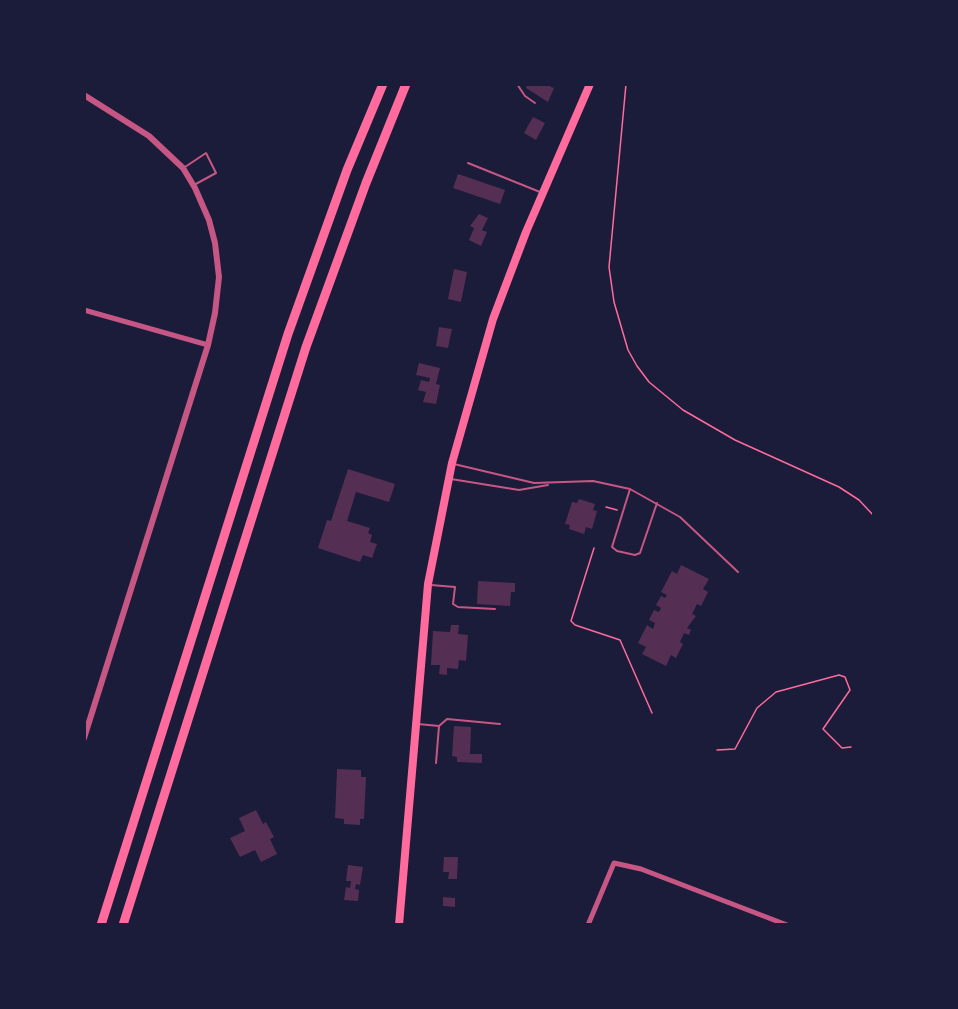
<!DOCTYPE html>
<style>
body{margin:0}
#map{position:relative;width:958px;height:1009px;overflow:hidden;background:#1b1b3a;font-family:Cabin,sans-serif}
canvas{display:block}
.frame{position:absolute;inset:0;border:86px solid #1b1b3a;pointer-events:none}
</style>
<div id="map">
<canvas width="958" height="1009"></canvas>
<div class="frame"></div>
</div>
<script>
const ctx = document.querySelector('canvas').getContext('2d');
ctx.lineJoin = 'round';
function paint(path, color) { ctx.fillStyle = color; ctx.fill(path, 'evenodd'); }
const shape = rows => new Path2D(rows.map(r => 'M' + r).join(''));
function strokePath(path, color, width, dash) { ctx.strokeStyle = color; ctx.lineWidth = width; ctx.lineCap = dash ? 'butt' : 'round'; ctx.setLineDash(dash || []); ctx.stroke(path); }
const building = shape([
 [527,84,544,84,554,88,548,102,526,88],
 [533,117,545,123,536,140,524,133],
 [458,174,505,190,500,204,453,188],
 [479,214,488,218,482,230,487,232,481,246,469,240,474,228,470,226],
 [454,269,467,272,461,302,448,299],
 [439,327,452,329,448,348,436,346],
 [419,363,440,368,436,384,440,385,436,404,423,402,426,392,418,390,421,380,429,382,430,378,416,375],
 [348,469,395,484,389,502,356,492,347,521,370,528,368,533,372,535,370,542,377,544,372,558,363,555,360,562,318,548,327,520,331,521],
 [579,499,595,504,593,510,597,511,592,529,586,527,584,534,569,529,570,525,565,524,572,502,577,503],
 [681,565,709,579,703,589,708,592,701,606,697,604,692,614,696,616,687,628,691,630,689,635,684,633,680,642,683,644,676,658,671,655,666,666,642,654,646,647,638,643,647,625,653,629,655,623,649,620,654,610,659,612,661,608,656,605,661,596,665,598,667,595,661,592,672,571,677,574],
 [478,581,515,583,515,592,511,592,510,606,477,604],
 [451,625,459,625,458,634,468,635,466,661,459,660,458,669,447,668,447,675,439,674,440,665,431,665,433,631,450,632],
 [454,726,471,727,470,754,482,754,482,763,457,762,457,757,452,756],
 [337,769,361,770,361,777,366,777,364,819,360,819,360,825,344,824,344,819,335,818],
 [256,810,263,824,266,822,274,837,270,839,277,854,261,862,255,850,240,857,230,838,245,831,239,818],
 [444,857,458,857,457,879,448,879,449,872,443,872],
 [348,865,363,867,360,885,356,884,355,889,359,890,358,901,344,900,346,887,350,888,351,881,346,881],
 [443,897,455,898,455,907,443,906]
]);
const path = shape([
 [626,84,609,267,614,302,628,350,637,366,649,382,683,410,735,440,839,487,859,500,874,516],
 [606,507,617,510],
 [594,548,571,621,575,625,620,640,652,713],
 [717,750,735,749,757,708,776,692,839,675,845,677,850,690,823,729,842,748,851,747]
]);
const service = shape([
 [517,84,525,96,535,103],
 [468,163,540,192],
 [185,167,206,153,216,173,194,185],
 [454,464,534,483,593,481,630,489,680,517,738,572],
 [451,479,519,490,548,485],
 [630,489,612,547,617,551,635,555,640,553,657,503],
 [431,585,455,587,453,604,458,607,495,609],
 [418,724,439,726,436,763],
 [439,726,447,719,500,724]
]);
const minor = shape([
 [84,310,208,345],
 [588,925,614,863,641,869,787,925]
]);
const tertiary = shape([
 [84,95,149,136,183,168,195,188,209,220,215,243,219,277,215,313,208,345,84,738]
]);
const primary = shape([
 [399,925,428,584,452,463,493,319,526,232,590,84]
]);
const motorway = shape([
 [101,925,288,334,347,170,383,84],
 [123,925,306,347,366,183,406,84]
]);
paint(building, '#542f53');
strokePath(path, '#ff6b9d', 1.5);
strokePath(service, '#c65784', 2);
strokePath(minor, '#c65784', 5);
strokePath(tertiary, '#c65784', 6);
strokePath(primary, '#ff6b9d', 8);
strokePath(motorway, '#ff6b9d', 9);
</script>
